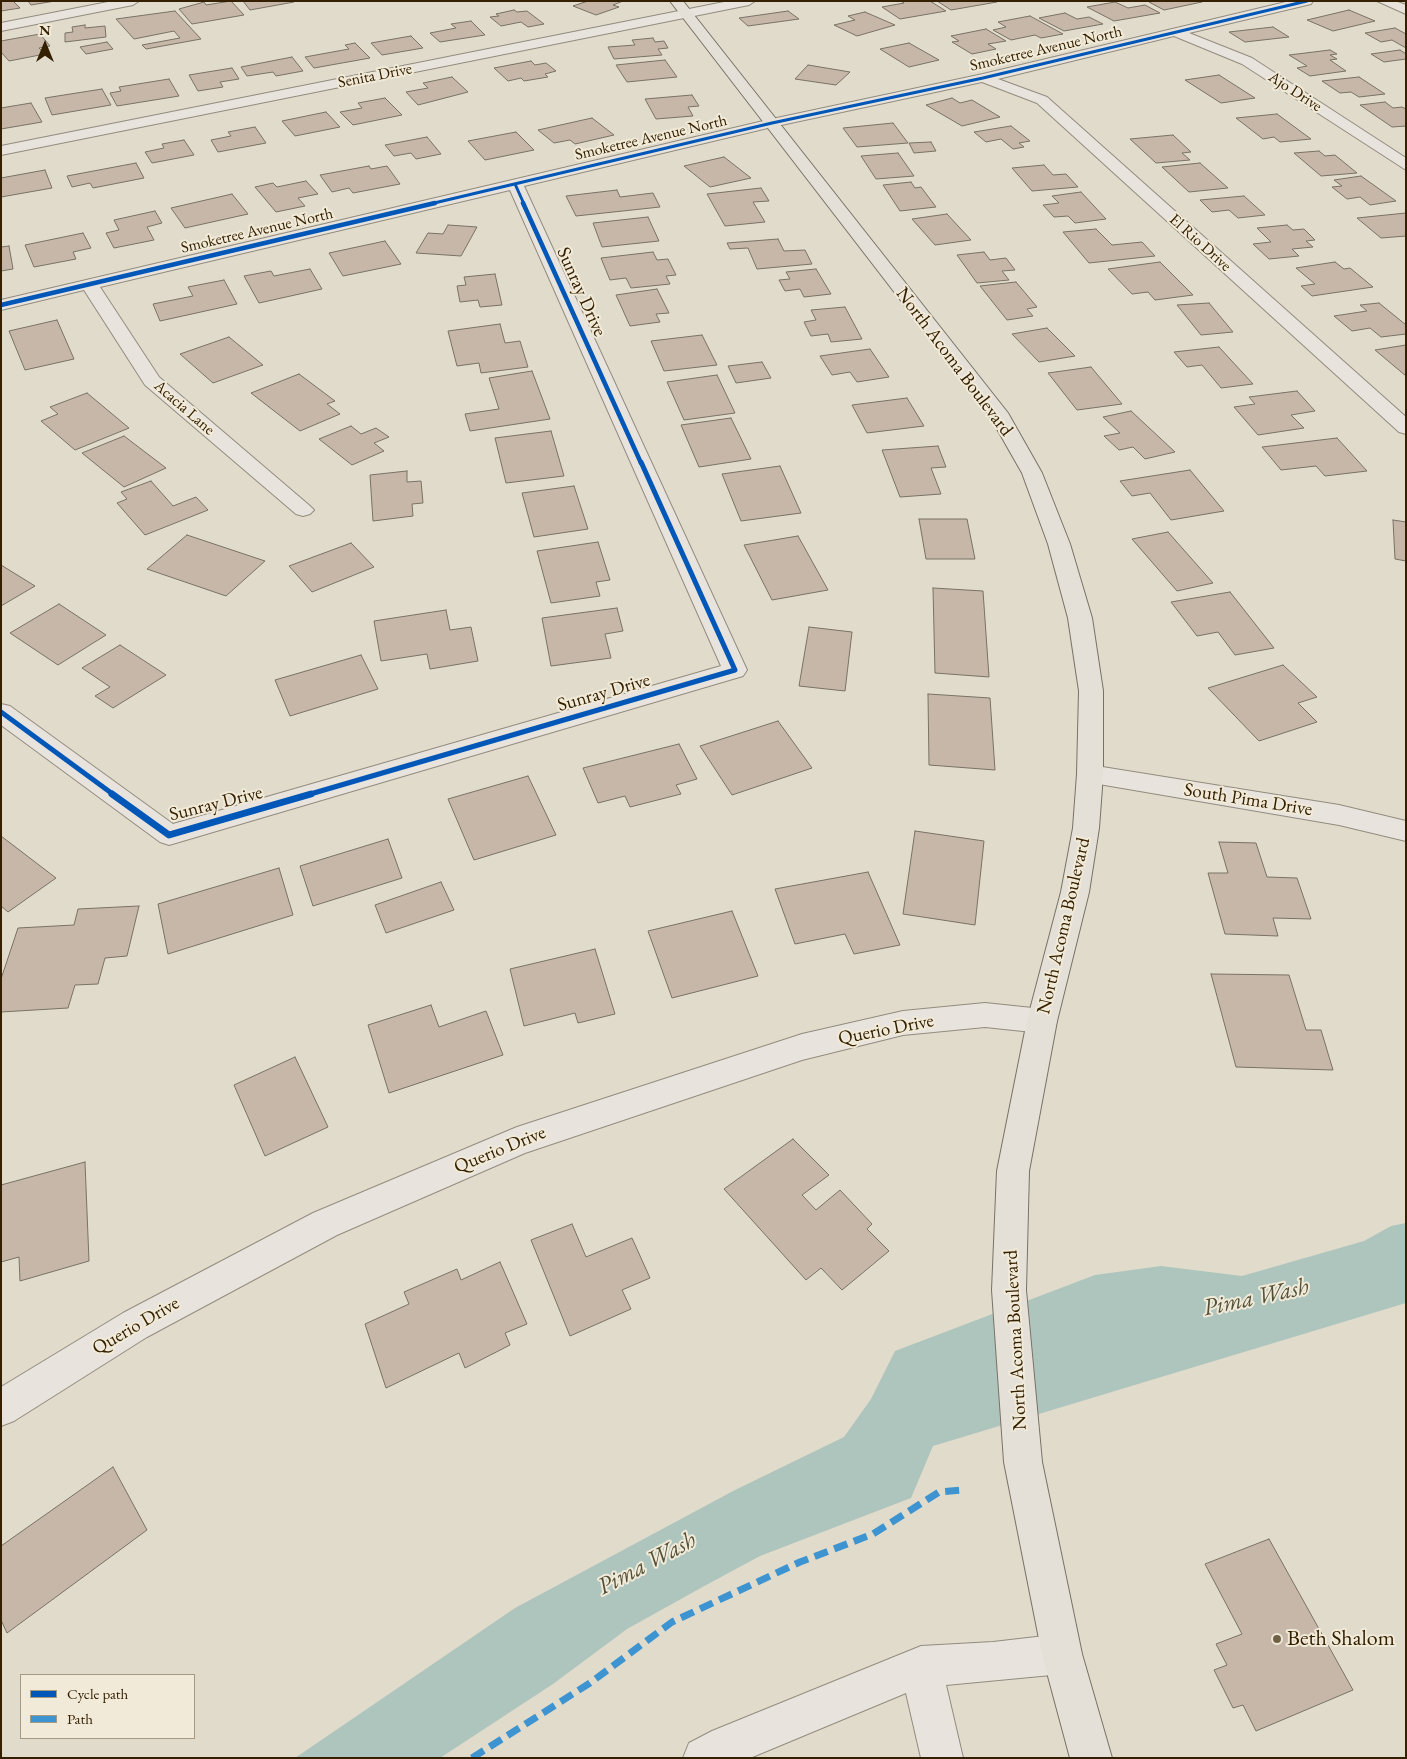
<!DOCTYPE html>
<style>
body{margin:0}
#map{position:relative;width:1407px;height:1759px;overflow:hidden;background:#e1dbcb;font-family:"EB Garamond",serif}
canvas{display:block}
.frame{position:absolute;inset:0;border:2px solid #342000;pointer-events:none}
.legend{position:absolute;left:20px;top:1674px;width:175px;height:65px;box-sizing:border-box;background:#f1ead8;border:1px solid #a59982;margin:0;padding:6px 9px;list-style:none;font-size:15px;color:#342000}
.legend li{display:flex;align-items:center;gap:10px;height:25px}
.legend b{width:25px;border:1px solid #a59982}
.north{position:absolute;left:20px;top:20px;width:50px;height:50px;-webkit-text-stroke:4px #f1ead8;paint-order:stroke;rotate:0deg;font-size:14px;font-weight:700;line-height:20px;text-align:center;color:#342000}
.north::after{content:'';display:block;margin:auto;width:18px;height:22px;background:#342000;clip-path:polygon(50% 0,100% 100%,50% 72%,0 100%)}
</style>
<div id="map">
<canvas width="1407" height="1759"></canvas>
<div class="frame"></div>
<ul class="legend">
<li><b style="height:6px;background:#0057b8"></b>Cycle path</li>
<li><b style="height:6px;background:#3d94d0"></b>Path</li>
</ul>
<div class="north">N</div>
</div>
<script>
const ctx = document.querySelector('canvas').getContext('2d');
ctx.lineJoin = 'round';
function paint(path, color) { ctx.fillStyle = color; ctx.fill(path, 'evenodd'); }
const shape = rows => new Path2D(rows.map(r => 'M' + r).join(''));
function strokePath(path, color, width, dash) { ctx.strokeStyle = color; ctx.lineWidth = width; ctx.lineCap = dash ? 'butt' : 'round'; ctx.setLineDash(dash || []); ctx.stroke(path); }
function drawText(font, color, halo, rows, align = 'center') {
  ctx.font = font + ' "EB Garamond",serif'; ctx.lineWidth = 4; ctx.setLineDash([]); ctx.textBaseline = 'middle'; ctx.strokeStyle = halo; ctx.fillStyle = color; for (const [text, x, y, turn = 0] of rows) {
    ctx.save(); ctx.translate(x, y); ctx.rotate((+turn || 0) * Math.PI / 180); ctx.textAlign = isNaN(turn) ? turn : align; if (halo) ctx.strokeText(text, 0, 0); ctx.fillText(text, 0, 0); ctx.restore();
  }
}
const water = shape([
 [1406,1223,1406,1303,933,1446,911,1498,760,1556,708,1584,627,1629,553,1684,440,1758,295,1758,515,1608,735,1490,844,1437,871,1399,895,1351,1095,1275,1161,1266,1242,1276,1364,1241,1391,1226]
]);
const building = shape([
 [1,1,13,1,20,8,1,11,1,1],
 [28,1,55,1,31,5,28,1],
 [231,1,244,15,192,24,179,9,204,2,206,5,231,1],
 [243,1,294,1,294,2,250,10,243,1],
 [588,1,623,1,613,5,619,7,596,15,573,6,588,1],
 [901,1,930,1,946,11,900,19,882,7,904,3,901,1],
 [937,1,996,1,997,2,951,10,937,1],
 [1155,1,1200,1,1202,2,1164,10,1149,2,1155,1],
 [1115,2,1128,8,1145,5,1160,13,1114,21,1087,7,1115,2],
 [514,10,517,12,527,11,544,24,528,27,521,22,501,26,490,17,499,16,496,14,514,10],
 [1349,10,1375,21,1333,31,1307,20,1349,10],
 [175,11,201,39,146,49,142,45,180,38,174,31,134,39,116,19,175,11],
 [788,11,799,19,748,26,739,18,788,11],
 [865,12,895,25,857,36,834,25,855,20,848,16,865,12],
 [1065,13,1077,19,1089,17,1103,24,1064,31,1039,18,1065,13],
 [1030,16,1063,34,1041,38,1035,35,1011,40,993,30,1006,27,998,22,1030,16],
 [471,21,485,35,440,42,430,33,456,28,451,24,471,21],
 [85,25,85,28,105,26,106,37,65,42,65,33,73,32,72,27,85,25],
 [1273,27,1289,37,1245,42,1229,32,1273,27],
 [1395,28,1406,34,1406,48,1392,40,1381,42,1365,33,1395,28],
 [986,29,1006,41,988,44,996,49,972,54,952,42,959,41,951,36,986,29],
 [40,34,50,46,39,48,45,54,9,61,1,52,1,41,40,34],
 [411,36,423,48,382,55,371,43,411,36],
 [653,38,655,42,664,41,668,48,658,49,662,55,614,59,608,47,635,45,632,40,653,38],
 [107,42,113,49,86,54,80,47,107,42],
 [355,43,370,58,314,68,305,57,349,49,345,45,355,43],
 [909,43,939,60,909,67,880,49,909,43],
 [1330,50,1337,54,1330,55,1337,59,1330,60,1346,71,1310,76,1297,68,1307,66,1289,55,1330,50],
 [1400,50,1406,54,1406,59,1384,62,1371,54,1400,50],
 [292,57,303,71,276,76,273,72,247,76,241,67,292,57],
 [665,60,677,77,627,82,616,65,665,60],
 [531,61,535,65,546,63,556,71,545,74,548,77,524,81,521,78,508,81,494,68,531,61],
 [808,65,850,72,836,85,795,79,808,65],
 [232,68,239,79,220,82,223,87,198,91,189,75,232,68],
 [1219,75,1255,98,1221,103,1185,80,1219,75],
 [452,77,468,92,418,105,406,92,428,88,423,83,452,77],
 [1359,77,1385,94,1359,97,1351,92,1340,93,1322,81,1359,77],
 [169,79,179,96,117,106,110,93,121,91,119,87,169,79],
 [102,89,111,105,52,115,45,98,102,89],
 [692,95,699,106,688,107,693,116,656,119,645,99,692,95],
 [385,98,402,115,353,125,340,112,362,108,358,103,385,98],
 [952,98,960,103,972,100,1000,117,962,126,926,105,952,98],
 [1385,102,1393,108,1402,107,1406,109,1406,126,1392,127,1360,105,1385,102],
 [31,103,42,122,1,129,1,108,31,103],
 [326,112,340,127,295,136,282,121,326,112],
 [1277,114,1311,139,1280,142,1274,137,1263,139,1236,118,1277,114],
 [592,118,614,135,575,144,570,140,554,143,538,130,592,118],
 [893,123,908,143,857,147,843,128,893,123],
 [1011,126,1030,141,1019,143,1024,147,1013,149,1001,139,986,142,974,132,1011,126],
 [255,127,266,143,218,152,211,140,231,136,228,132,255,127],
 [516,132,534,150,485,160,468,141,516,132],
 [1173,135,1191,152,1182,153,1190,160,1156,163,1130,139,1173,135],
 [427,137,441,154,416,159,411,153,394,156,385,145,427,137],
 [184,140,194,155,152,163,145,152,164,148,162,144,184,140],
 [931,142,936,151,914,153,909,143,931,142],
 [1319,151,1325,156,1335,155,1357,173,1321,176,1294,153,1319,151],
 [898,153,914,176,876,179,861,156,898,153],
 [724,157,751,178,710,187,684,166,724,157],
 [136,163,144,178,93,188,90,183,72,187,67,176,136,163],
 [1200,163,1228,188,1189,192,1162,167,1200,163],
 [1044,165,1053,175,1066,174,1078,187,1032,191,1012,168,1044,165],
 [369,166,371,169,387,166,400,184,353,193,349,188,332,192,320,175,369,166],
 [45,170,52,188,1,197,1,178,45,170],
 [1361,176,1396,201,1370,205,1360,197,1347,199,1332,187,1342,186,1334,180,1361,176],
 [306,181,318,194,298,198,305,206,276,212,255,187,273,183,277,187,306,181],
 [911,182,915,188,921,187,936,207,900,211,883,185,911,182],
 [761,188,769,201,753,202,765,222,725,226,707,194,761,188],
 [617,190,620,197,653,193,660,207,576,216,566,196,617,190],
 [1081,192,1106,219,1075,223,1068,216,1054,217,1043,205,1059,203,1052,196,1081,192],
 [232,194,248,214,185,228,171,208,232,194],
 [1244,196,1265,215,1238,218,1229,210,1212,212,1200,200,1244,196],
 [155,211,162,223,147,227,154,240,114,248,106,233,119,230,114,220,155,211],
 [1406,213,1406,236,1381,238,1357,218,1406,213],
 [947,214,971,240,935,245,912,219,947,214],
 [648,217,659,241,602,247,593,223,648,217],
 [448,225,477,227,461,256,416,253,428,233,443,234,448,225],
 [1287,225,1293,230,1304,229,1315,240,1306,241,1313,247,1292,249,1299,256,1269,259,1253,244,1271,242,1257,228,1287,225],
 [1096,229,1112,245,1142,242,1155,256,1089,263,1063,232,1096,229],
 [83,233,91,248,73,252,76,259,34,267,25,245,83,233],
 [778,239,784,251,805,250,812,264,757,269,748,248,730,249,727,243,778,239],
 [385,241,401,264,343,276,329,253,385,241],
 [9,246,13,269,1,271,1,247,9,246],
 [653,252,657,260,668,259,676,275,666,276,670,284,631,288,626,278,610,280,601,258,653,252],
 [984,252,990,260,1006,258,1015,270,1002,271,1009,280,977,283,957,255,984,252],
 [1160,262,1193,295,1155,300,1148,292,1132,294,1108,269,1160,262],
 [1335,262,1344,269,1350,268,1373,287,1312,296,1301,286,1315,284,1296,268,1335,262],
 [310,269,322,289,259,303,244,276,271,271,274,276,310,269],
 [816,269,831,294,804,297,800,289,785,291,779,280,790,279,786,272,816,269],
 [495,274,502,305,480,307,478,300,460,302,457,286,466,285,464,277,495,274],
 [224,280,237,304,160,321,153,304,193,296,188,287,224,280],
 [1016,282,1037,307,1027,309,1033,316,1007,320,980,286,1016,282],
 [657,289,669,313,656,314,660,322,630,326,616,295,657,289],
 [1209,303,1233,332,1201,335,1177,305,1209,303],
 [1379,303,1406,325,1406,334,1381,337,1370,328,1352,331,1334,316,1367,311,1360,305,1379,303],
 [845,307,862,339,831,342,828,334,811,336,804,322,816,320,811,310,845,307],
 [57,320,74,359,25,370,9,331,57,320],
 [500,324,505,343,520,341,528,367,481,373,479,363,457,366,448,331,500,324],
 [1047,328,1075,356,1039,362,1012,334,1047,328],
 [702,335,717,365,664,371,651,341,702,335],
 [229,337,263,365,213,383,180,354,229,337],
 [1406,345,1406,376,1375,350,1406,345],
 [1219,347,1253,384,1221,388,1202,365,1187,367,1174,352,1219,347],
 [870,349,889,377,857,382,850,372,832,375,820,356,870,349],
 [762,362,771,378,736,383,728,366,762,362],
 [1091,367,1122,404,1077,410,1048,373,1091,367],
 [532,371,550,419,470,431,465,414,499,409,489,378,532,371],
 [299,374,335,401,327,404,340,414,300,431,251,393,299,374],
 [717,375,735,413,684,420,667,382,717,375],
 [1297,391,1315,411,1291,415,1304,428,1258,435,1234,407,1255,404,1249,397,1297,391],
 [87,393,129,428,75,450,41,421,58,414,50,407,87,393],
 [907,398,924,426,867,433,852,405,907,398],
 [1131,411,1175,452,1145,459,1133,447,1119,450,1104,436,1120,433,1103,417,1131,411],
 [731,418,751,459,699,467,681,425,731,418],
 [351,426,361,434,376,428,389,437,374,443,384,451,352,465,319,439,351,426],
 [551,431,564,476,506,483,495,438,551,431],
 [124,436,166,468,124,487,82,453,124,436],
 [1337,438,1367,471,1325,476,1316,466,1281,470,1262,447,1337,438],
 [938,446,946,467,931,468,941,494,900,497,882,450,938,446],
 [780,466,801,513,741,521,722,474,780,466],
 [1190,470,1224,511,1171,520,1150,493,1132,496,1120,481,1190,470],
 [407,471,407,482,421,481,423,503,412,504,413,516,373,521,370,475,407,471],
 [151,481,173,506,196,497,208,510,145,535,117,503,127,499,121,492,151,481],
 [574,486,588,529,534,537,522,493,574,486],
 [919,519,967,519,975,559,926,559,919,519],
 [1393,520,1406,522,1406,561,1395,559,1393,520],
 [1168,532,1213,583,1177,591,1132,539,1168,532],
 [187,535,265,561,226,596,147,569,187,535],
 [798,536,828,590,772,600,744,545,798,536],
 [598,542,610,580,596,582,600,596,551,603,537,551,598,542],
 [351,543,374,567,312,592,289,566,351,543],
 [1,565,35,586,1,606,1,565],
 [933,588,983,591,989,677,935,673,933,588],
 [1230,592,1274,648,1235,655,1218,632,1197,636,1171,602,1230,592],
 [59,604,106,635,58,665,10,633,59,604],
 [617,608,623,631,605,634,611,658,551,666,542,618,617,608],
 [446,610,450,630,471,627,478,661,430,669,427,654,381,661,374,621,446,610],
 [809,627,852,632,845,691,799,686,809,627],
 [120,645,166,675,113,708,95,696,110,687,82,668,120,645],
 [361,655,378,689,290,716,275,680,361,655],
 [1283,665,1317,697,1298,703,1317,722,1259,741,1208,688,1283,665],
 [928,694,990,698,995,770,929,765,928,694],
 [778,721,812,768,732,795,700,746,778,721],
 [679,744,697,779,676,785,681,794,630,807,625,796,598,803,583,768,679,744],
 [528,776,556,835,474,860,448,799,528,776],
 [915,831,984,841,975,925,903,914,915,831],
 [1,836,56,878,8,912,1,906,1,836],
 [388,839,402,878,313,906,300,866,388,839],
 [1219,842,1256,843,1267,877,1297,878,1311,919,1273,918,1278,936,1225,934,1208,873,1228,873,1219,842],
 [279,868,293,915,168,954,158,904,279,868],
 [868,872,900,945,854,954,845,934,795,944,775,889,868,872],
 [441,882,454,910,386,933,375,905,441,882],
 [139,906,127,956,105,958,98,984,75,985,68,1008,1,1012,1,979,18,928,74,925,78,909,139,906],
 [732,911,758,976,672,998,648,931,732,911],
 [595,949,615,1014,578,1023,575,1013,524,1026,510,969,595,949],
 [1211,974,1289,975,1306,1030,1321,1030,1333,1070,1236,1067,1211,974],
 [431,1005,439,1027,486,1011,503,1055,389,1093,368,1025,431,1005],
 [295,1057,328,1127,265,1156,234,1085,295,1057],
 [793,1139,829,1175,802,1195,816,1210,840,1190,872,1224,867,1229,889,1251,842,1290,821,1268,806,1280,724,1189,793,1139],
 [85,1162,89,1261,20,1281,19,1257,1,1262,1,1185,85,1162],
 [572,1224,586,1257,632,1238,650,1278,622,1290,631,1309,570,1336,531,1240,572,1224],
 [500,1262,527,1324,505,1333,510,1345,465,1368,459,1353,386,1388,365,1324,409,1304,404,1292,457,1269,461,1280,500,1262],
 [113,1467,147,1530,7,1633,1,1620,1,1546,113,1467],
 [1269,1539,1353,1690,1256,1731,1243,1705,1233,1708,1214,1670,1227,1665,1216,1644,1242,1634,1205,1564,1269,1539]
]);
const minor = shape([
 [113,1,139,1,133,5,1,31,1,23,113,1],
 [729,1,755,1,749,5,1,155,1,146,729,1],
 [1290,1,1313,1,1311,4,1189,33,1252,58,1406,158,1406,170,1242,64,1174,36,998,79,1047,97,1406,417,1406,434,1399,432,1037,103,982,82,772,127,524,186,747,670,743,676,169,845,160,842,1,725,1,704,10,706,173,824,721,666,510,190,100,287,159,377,310,506,314,510,310,514,303,516,296,514,145,385,84,290,1,310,1,300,772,119,983,74,1290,1],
 [1377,1,1395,1,1406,5,1406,14,1377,1],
 [1090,765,1339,805,1406,821,1406,841,1339,825,1081,781,1077,774,1081,767,1090,765],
 [985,1003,1042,1009,1053,1012,1057,1021,1053,1030,1042,1033,985,1027,903,1035,802,1060,525,1153,337,1235,147,1337,14,1421,1,1426,1,1387,123,1313,313,1213,517,1127,802,1034,903,1011,985,1003],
 [1062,1634,1076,1640,1082,1654,1076,1668,1062,1674,946,1685,963,1758,921,1758,906,1693,750,1758,683,1758,689,1743,712,1731,921,1646,993,1642,1062,1634]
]);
const major = shape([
 [670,1,683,1,1008,413,1042,473,1070,544,1092,618,1103,691,1103,774,1099,828,1089,892,1057,1021,1029,1171,1026,1290,1042,1462,1082,1654,1112,1758,1070,1758,1042,1654,1004,1462,992,1290,997,1171,1027,1021,1061,892,1073,828,1077,774,1079,691,1068,618,1048,544,1022,473,989,415,670,1]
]);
const quiet = shape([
 [472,1758,590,1683,672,1622,800,1562,873,1534,939,1492,963,1490]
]);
const cyclewayFar3 = shape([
 [515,184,524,204],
 [430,204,772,123,983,78,1307,1]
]);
const cyclewayFar2 = shape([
 [523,203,641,463],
 [1,305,435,203]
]);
const cyclewayFar1 = shape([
 [1,712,114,795],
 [307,795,735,670,641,462]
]);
const cycleway = shape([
 [112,794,169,835,311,794]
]);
const markers = [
 [1277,1639,5,"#716147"]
];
const farStreetnames = [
 ["Smoketree Avenue North",1046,49,-13],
 ["Senita Drive",375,76,-11],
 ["Ajo Drive",1295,92,33],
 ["Smoketree Avenue North",651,138,-13],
 ["Smoketree Avenue North",257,231,-13],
 ["El Rio Drive",1200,243,42],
 ["Acacia Lane",184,408,41]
];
const streetNames = [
 ["Sunray Drive",581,292,66],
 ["North Acoma Boulevard",954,362,53],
 ["Sunray Drive",604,693,-16],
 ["South Pima Drive",1248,800,9],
 ["Sunray Drive",216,804,-14],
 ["North Acoma Boulevard",1064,926,-77],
 ["Querio Drive",886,1030,-11],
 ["Querio Drive",500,1150,-22],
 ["Querio Drive",136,1326,-30],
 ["North Acoma Boulevard",1016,1340,-93]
];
const nearPoinames = [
 ["Beth Shalom",1287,1639]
];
const nearWaternames = [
 ["Pima Wash",1256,1298,-12],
 ["Pima Wash",647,1564,-28]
];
paint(water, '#aec5be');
paint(building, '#c7b7a9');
strokePath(building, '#787265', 1);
strokePath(minor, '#928c7f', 2);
strokePath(major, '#787265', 2);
paint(minor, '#e8e4dd');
paint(major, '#e4e0d8');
strokePath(quiet, '#3d94d0', 7, [14, 7]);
strokePath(cyclewayFar3, '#0057b8', 3);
strokePath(cyclewayFar2, '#0057b8', 4.5);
strokePath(cyclewayFar1, '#0057b8', 5);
strokePath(cycleway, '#0057b8', 7);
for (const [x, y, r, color] of markers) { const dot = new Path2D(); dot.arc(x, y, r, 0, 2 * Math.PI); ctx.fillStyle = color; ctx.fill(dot); strokePath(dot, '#f1ead8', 2); }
drawText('16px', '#342000', '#f1ead8', farStreetnames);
drawText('19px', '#342000', '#f1ead8', streetNames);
drawText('22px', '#342000', '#f1ead8', nearPoinames, 'left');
drawText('italic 24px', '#524f37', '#f1ead8', nearWaternames);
</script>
